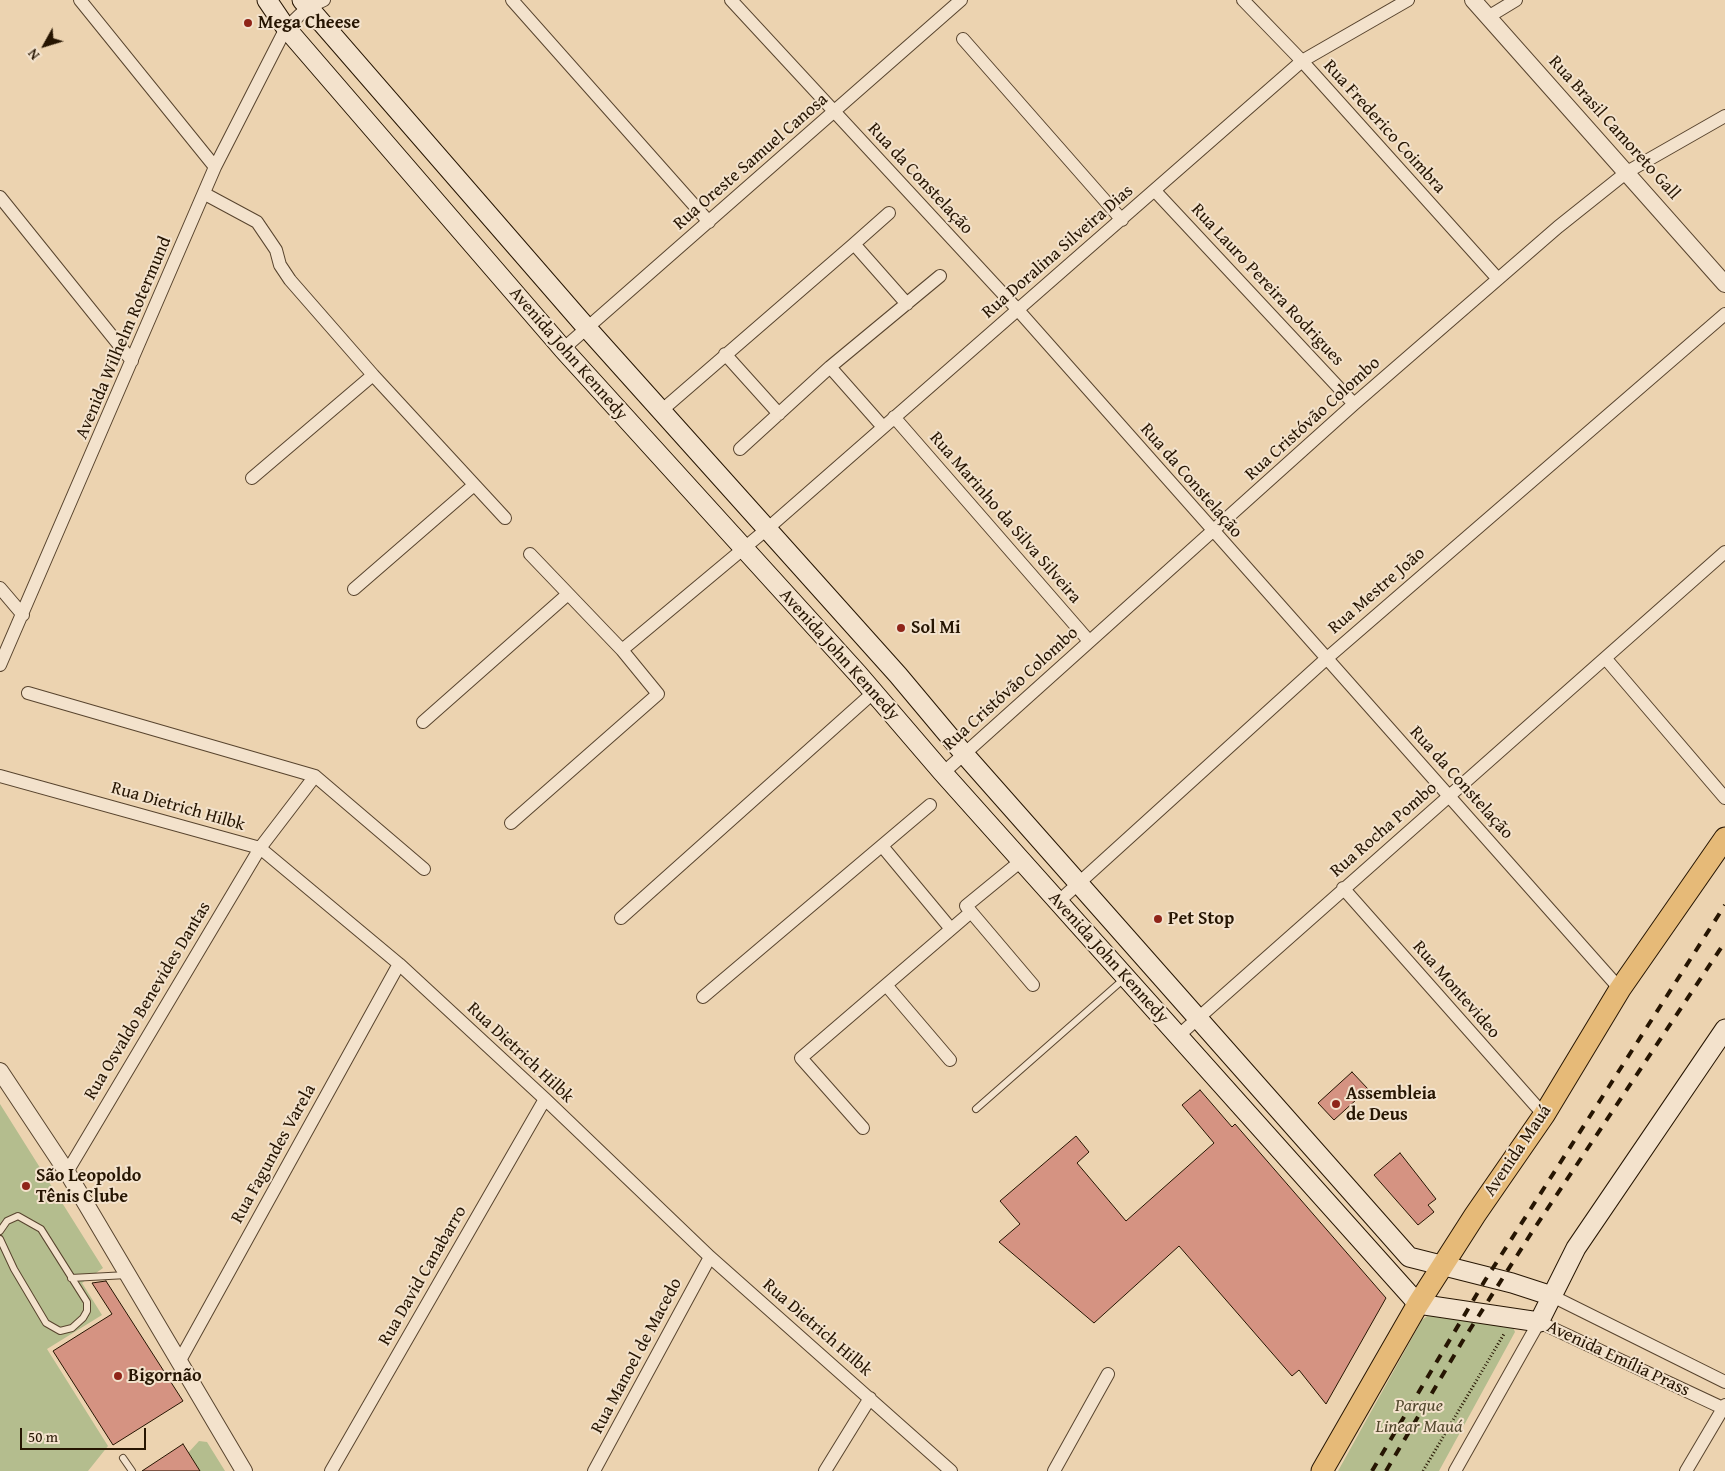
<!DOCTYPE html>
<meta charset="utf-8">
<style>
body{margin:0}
#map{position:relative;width:1725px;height:1471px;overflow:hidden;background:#ecd3b0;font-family:"Gentium Book Plus",serif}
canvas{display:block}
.north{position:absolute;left:20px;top:20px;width:50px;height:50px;-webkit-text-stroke:4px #f3e2cc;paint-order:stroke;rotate:231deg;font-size:14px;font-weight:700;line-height:20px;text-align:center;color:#261502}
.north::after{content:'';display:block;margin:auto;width:18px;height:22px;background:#261502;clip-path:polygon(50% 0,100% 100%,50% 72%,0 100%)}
.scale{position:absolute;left:20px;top:1428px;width:126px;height:22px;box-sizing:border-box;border:2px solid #261502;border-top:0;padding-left:6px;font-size:15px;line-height:18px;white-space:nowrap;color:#261502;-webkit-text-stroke:4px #f3e2cc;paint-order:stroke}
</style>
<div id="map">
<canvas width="1725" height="1471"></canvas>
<div class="north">N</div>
<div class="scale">50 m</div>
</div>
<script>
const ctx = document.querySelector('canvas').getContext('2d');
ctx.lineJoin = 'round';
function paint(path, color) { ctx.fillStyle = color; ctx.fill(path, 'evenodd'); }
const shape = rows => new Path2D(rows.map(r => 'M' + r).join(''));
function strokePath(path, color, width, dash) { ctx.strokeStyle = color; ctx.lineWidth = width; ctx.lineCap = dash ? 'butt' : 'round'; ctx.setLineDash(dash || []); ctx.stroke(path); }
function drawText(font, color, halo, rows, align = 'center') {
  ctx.font = font + ' "Gentium Book Plus",serif'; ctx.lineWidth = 4; ctx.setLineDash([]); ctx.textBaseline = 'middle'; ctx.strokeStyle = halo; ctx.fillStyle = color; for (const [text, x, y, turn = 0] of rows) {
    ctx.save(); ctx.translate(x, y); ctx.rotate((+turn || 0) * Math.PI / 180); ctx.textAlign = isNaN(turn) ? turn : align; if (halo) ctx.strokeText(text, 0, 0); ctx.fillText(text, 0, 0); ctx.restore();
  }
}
const green = shape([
 [0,1104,103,1268,82,1283,102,1315,47,1349,108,1446,88,1471,0,1471],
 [1431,1313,1512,1325,1515,1332,1439,1471,1338,1471,1422,1320],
 [199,1441,207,1442,225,1471,200,1471,188,1453]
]);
const building = shape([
 [1352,1072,1368,1089,1334,1120,1318,1103,1352,1072],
 [1200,1090,1232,1127,1235,1124,1386,1298,1326,1404,1299,1370,1292,1376,1179,1246,1094,1323,999,1242,1020,1224,1000,1201,1076,1136,1089,1152,1077,1163,1126,1221,1214,1143,1182,1105,1200,1090],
 [1400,1153,1436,1199,1428,1205,1434,1212,1418,1225,1374,1175,1400,1153],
 [106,1281,183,1401,113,1445,53,1351,112,1314,92,1283,106,1281],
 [183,1444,200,1471,142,1471,183,1444]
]);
const path = shape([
 [1423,1471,1504,1334]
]);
const service = shape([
 [976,1109,1125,978],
 [0,1231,7,1221,18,1216,41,1229,87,1302,87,1311,83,1318,72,1328,60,1331,46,1323,14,1269,0,1239],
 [71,1278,127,1275],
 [123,1458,132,1471]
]);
const minor = shape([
 [80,0,215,167],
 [512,0,709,222],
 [731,0,1018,310,1620,989],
 [1243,0,1302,61,1498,279],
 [1488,17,1516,0],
 [963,39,1122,220],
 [1155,191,1354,404],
 [205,194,257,222,276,250,280,265,290,280,373,375,505,518],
 [0,197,132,361],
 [889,213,854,244,907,304],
 [563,349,961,0],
 [725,354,779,414],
 [661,411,854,244],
 [894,417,1089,641],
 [883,427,830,367,940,276],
 [740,449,830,367],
 [252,478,373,375],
 [0,588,23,615],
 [354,589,474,485],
 [622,650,767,529,1302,61,1408,0],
 [1606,659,1725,798],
 [0,665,215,167,286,28,307,8,324,0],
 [28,693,315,776,424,869],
 [423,722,568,594],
 [943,773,1354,404,1558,227,1627,172,1725,116],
 [0,776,260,848,399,964,545,1099,710,1257,951,1471],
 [511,823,658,694,622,650,530,554],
 [882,846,951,929],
 [1021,861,966,906,1033,985],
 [1343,888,1544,1115],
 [1058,902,1326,659,1725,314],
 [621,918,874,692],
 [886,985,950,1060],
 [703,997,930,805],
 [1178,1036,1725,552],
 [863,1128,801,1058,971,912],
 [67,1172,260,848,315,776],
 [1552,1296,1725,1382],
 [179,1362,399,964],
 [331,1471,545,1099],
 [594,1471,710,1257],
 [825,1471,870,1398],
 [1054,1471,1108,1374],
 [1455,1471,1539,1322,1725,1409],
 [1686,1471,1725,1405]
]);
const tertiary = shape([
 [1473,0,1725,284],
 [0,1071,67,1172,244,1471]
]);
const secondary = shape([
 [267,0,286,28,563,349,858,674,943,773,1418,1304,1539,1322,1576,1248,1725,1029],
 [302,0,586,327,898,675,965,755,1409,1257,1512,1283,1552,1296]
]);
const primary = shape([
 [1322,1471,1418,1304,1475,1215,1544,1115,1620,989,1725,838]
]);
const rail = shape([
 [1372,1471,1484,1282,1725,905],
 [1386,1471,1462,1342,1532,1232,1725,942]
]);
const markers = [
 [248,23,5,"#8f2418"],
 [901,628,5,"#8f2418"],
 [1158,919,5,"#8f2418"],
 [1336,1104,5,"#8f2418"],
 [26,1186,5,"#8f2418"],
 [118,1376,5,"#8f2418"]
];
const poiNames = [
 ["Mega Cheese",258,23],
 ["Sol Mi",911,628],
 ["Pet Stop",1168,919],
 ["Assembleia",1346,1094],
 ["de Deus",1346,1115],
 ["São Leopoldo",36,1176],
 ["Tênis Clube",36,1197],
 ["Bigornão",128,1376]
];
const streetNames = [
 ["Rua Frederico Coimbra",1384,127,48],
 ["Rua Brasil Camoreto Gall",1614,128,48],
 ["Rua Oreste Samuel Canosa",751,162,-41],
 ["Rua da Constelação",920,179,47],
 ["Rua Doralina Silveira Dias",1058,252,-41],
 ["Rua Lauro Pereira Rodrigues",1267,285,47],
 ["Avenida Wilhelm Rotermund",124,338,-67],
 ["Avenida John Kennedy",568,354,49],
 ["Rua Cristóvão Colombo",1313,419,-42],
 ["Rua da Constelação",1191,481,49],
 ["Rua Marinho da Silva Silveira",1005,518,49],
 ["Rua Mestre João",1377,591,-41],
 ["Avenida John Kennedy",839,655,48],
 ["Rua Cristóvão Colombo",1011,689,-42],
 ["Rua da Constelação",1461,783,48],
 ["Rua Dietrich Hilbk",178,807,16],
 ["Rua Rocha Pombo",1384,830,-41],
 ["Avenida John Kennedy",1108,958,48],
 ["Rua Montevideo",1456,990,49],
 ["Rua Osvaldo Benevides Dantas",148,1001,-59],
 ["Rua Dietrich Hilbk",520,1053,43],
 ["Avenida Mauá",1518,1151,-56],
 ["Rua Fagundes Varela",274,1154,-61],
 ["Rua David Canabarro",423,1276,-60],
 ["Rua Dietrich Hilbk",817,1328,41],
 ["Rua Manoel de Macedo",637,1356,-62],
 ["Avenida Emília Prass",1618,1359,25]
];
const parkNames = [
 ["Parque",1419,1406],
 ["Linear Mauá",1419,1427]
];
paint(green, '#b4bd8e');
paint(building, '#d59382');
strokePath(building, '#261502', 1);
strokePath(service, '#58442e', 8);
strokePath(minor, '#58442e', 14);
strokePath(tertiary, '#58442e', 18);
strokePath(secondary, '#261502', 21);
strokePath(primary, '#261502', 23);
strokePath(path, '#261502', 3, [1, 2.5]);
strokePath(service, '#f3e2cc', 6);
strokePath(minor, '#f3e2cc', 12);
strokePath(tertiary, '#f3e2cc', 16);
strokePath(secondary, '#f3e2cc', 19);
strokePath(primary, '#e6ba78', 21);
strokePath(rail, '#261502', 4, [9, 9]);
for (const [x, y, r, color] of markers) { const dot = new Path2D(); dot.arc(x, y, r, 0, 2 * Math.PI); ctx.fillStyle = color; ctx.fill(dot); strokePath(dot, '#f3e2cc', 2); }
drawText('bold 18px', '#261502', '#f3e2cc', poiNames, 'left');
drawText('18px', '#261502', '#f3e2cc', streetNames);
drawText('italic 18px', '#51472c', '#f3e2cc', parkNames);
</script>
